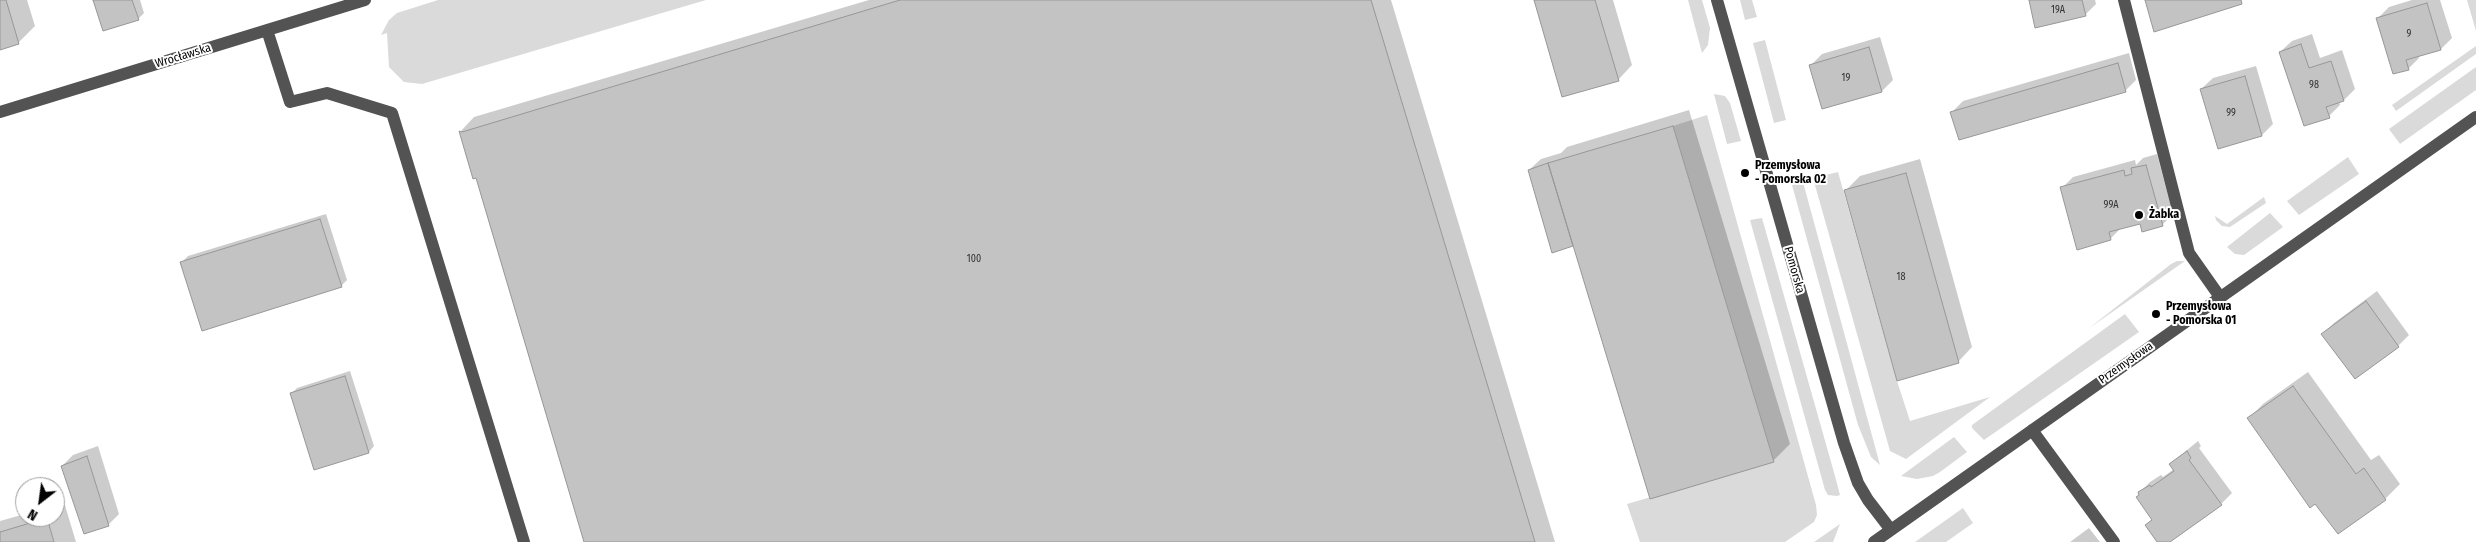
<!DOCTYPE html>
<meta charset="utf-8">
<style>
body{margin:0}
#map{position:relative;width:2476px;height:542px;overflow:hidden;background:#fff;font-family:"Fira Sans Condensed",sans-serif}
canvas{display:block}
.north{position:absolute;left:15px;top:477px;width:50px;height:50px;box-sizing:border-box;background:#fff;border:1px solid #999;border-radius:50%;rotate:210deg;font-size:14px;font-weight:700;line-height:20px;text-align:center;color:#000}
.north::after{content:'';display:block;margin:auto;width:18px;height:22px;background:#000;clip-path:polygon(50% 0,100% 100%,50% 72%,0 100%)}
</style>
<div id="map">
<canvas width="2476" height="542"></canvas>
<div class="north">N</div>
</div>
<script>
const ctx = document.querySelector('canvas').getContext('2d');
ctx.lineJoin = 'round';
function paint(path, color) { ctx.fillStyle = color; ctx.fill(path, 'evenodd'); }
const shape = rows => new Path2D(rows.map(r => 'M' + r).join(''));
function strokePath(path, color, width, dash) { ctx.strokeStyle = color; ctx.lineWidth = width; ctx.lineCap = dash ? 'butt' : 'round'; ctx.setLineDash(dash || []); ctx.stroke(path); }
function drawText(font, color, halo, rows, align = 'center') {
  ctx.font = font + ' "Fira Sans Condensed",sans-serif'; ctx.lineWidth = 4; ctx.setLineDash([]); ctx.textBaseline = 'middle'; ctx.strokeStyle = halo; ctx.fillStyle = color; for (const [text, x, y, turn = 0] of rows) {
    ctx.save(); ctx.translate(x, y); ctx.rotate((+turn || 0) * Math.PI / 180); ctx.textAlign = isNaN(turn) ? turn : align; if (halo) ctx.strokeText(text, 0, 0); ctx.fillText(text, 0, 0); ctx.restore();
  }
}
const green = shape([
 [438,0,706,0,422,84,404,82,389,67,387,33,381,35,389,20,397,13],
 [1688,0,1702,0,1710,28,1708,45,1702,53],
 [1740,0,1752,0,1757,17,1745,20],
 [2467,0,2476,0,2476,31],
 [1765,40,1786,120,1774,123,1753,43],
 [2476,46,2476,54,2396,111,2392,105],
 [2476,67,2476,90,2400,144,2389,129],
 [1714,94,1725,96,1730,103,1741,141,1727,144],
 [1707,115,1816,505,1817,515,1814,522,1785,542,1640,542,1627,504,1774,461,1673,126],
 [2348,157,2359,174,2299,215,2287,201],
 [1838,172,1897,381,1910,421,1990,397,1906,459,1890,451,1813,178],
 [1803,182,1880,465,1871,457,1858,425,1792,185],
 [2264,197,2266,203,2230,227,2222,226,2216,220,2215,216,2227,224],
 [2270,213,2283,227,2244,255,2235,254,2227,247],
 [1762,218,1835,476,1840,495,1837,496,1828,495,1825,490,1750,220],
 [2177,261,2185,261,2088,329,2171,264],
 [2125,314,2139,332,1984,440,1972,428,1972,425],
 [1954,437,1967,452,1940,472,1933,476,1917,479,1901,476],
 [1963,508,1973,523,1946,542,1915,542],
 [1840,524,1833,542,1814,542]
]);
const shadow = shape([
 [0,0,27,0,35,26,18,43,0,48],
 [95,0,140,0,144,13,138,19],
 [869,0,1391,0,1555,542,586,542,476,177,460,132,474,117],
 [1535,0,1613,0,1632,65,1618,80],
 [2030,0,2095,0,2096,4,2085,15],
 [2412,0,2440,0,2452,38,2441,49,2418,56,2419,58,2408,69,2378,18,2389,7],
 [2312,34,2320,58,2342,50,2355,89,2344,100,2339,102,2340,105,2329,116,2280,52,2292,41],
 [1880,37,1893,80,1882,91,1811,65,1822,54],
 [2129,53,2136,80,2125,91,1952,112,1963,101],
 [2256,66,2273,124,2262,135,2201,89,2213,78],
 [1689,110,1790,444,1773,461,1574,244,1553,251,1529,170,1541,159,1561,153,1567,147],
 [2157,154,2173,214,2162,225,2141,222,2121,228,2110,239,2062,188,2073,177,2135,160,2136,165,2143,158],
 [1920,159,1972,347,1958,362,1845,191,1860,176],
 [326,214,347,280,341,286,182,262,188,256],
 [2377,291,2409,335,2398,346,2355,377,2323,334,2334,323],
 [350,371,374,446,369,452,314,469,291,394,297,388],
 [2308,372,2371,460,2379,455,2400,484,2385,499,2338,532,2248,419,2263,404],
 [2198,441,2201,446,2199,448,2232,493,2221,504,2167,542,2159,542,2146,525,2152,519,2139,493,2150,482,2161,475,2163,477,2174,469,2170,464],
 [98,446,119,514,108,525,62,466,73,455],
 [64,502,76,542,0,542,0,521,25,514,25,517,55,517,55,505],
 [2089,528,2100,542,2070,542]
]);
const building = shape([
 [0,0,6,0,19,44,0,50,0,0],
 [93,0,132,0,139,20,103,31,93,0],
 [900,0,1371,0,1535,542,584,542,476,178,473,179,459,131,462,132,900,0],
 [1534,0,1595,0,1619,81,1562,97,1534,0],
 [2029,0,2082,0,2086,16,2035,28,2029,0],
 [2145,0,2241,0,2242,4,2154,32,2145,0],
 [2427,3,2441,50,2406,60,2409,70,2393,74,2376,18,2427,3],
 [2301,44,2309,68,2331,61,2344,101,2326,107,2330,118,2304,126,2279,52,2301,44],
 [1869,47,1882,92,1822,109,1809,65,1869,47],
 [2118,63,2126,92,1959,140,1950,112,2118,63],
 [2245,76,2262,136,2218,149,2200,89,2245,76],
 [1673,126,1774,462,1650,499,1548,163,1673,126],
 [1548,163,1573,246,1552,253,1528,170,1548,163],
 [2146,165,2163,226,2142,232,2140,224,2109,232,2111,240,2077,250,2060,187,2124,170,2125,176,2132,174,2131,168,2146,165],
 [1906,173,1959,363,1897,381,1844,190,1906,173],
 [320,219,342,287,202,331,180,262,320,219],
 [2366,301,2399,347,2355,379,2321,334,2366,301],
 [345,376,369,453,314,470,290,393,345,376],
 [2293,386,2356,474,2364,468,2386,500,2338,534,2315,504,2310,508,2247,418,2293,386],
 [2187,451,2191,458,2189,460,2222,505,2170,542,2157,542,2145,525,2152,520,2136,497,2139,495,2138,492,2150,485,2151,487,2174,471,2169,464,2187,451],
 [87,456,109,526,84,534,61,466,87,456],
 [47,518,54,542,0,542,0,532,47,518]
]);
const minor = shape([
 [1717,0,1844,443,1858,483,1868,500,1891,530],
 [2124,0,2189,253,2220,297],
 [267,30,290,102,327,93,392,113,524,542],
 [0,112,365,0],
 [2032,430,2114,542],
 [1874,542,2476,117]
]);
const markers = [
 [1745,173,5,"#000"],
 [2139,215,5,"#000"],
 [2156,314,5,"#000"]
];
const numberNames = [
 ["19A",2058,10],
 ["9",2409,34],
 ["19",1846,78],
 ["98",2314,85],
 ["99",2231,113],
 ["99A",2111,205],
 ["100",974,259],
 ["18",1901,277]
];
const streetNames = [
 ["Wrocławska",183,56,-17],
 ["Pomorska",1794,270,74],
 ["Przemysłowa",2126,363,-35]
];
const poiNames = [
 ["Przemysłowa",1755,166],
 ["- Pomorska 02",1755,180],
 ["Żabka",2149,215],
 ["Przemysłowa",2166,307],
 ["- Pomorska 01",2166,321]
];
paint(green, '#dadada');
paint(shadow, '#0003');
paint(building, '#c3c3c3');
strokePath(building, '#979797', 1);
strokePath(minor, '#535353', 12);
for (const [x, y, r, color] of markers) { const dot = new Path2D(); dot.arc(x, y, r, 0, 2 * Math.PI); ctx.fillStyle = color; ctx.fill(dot); strokePath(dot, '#fff', 2); }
drawText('10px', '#313131', null, numberNames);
drawText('12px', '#000', '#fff', streetNames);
drawText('bold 12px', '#000', '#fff', poiNames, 'left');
</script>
